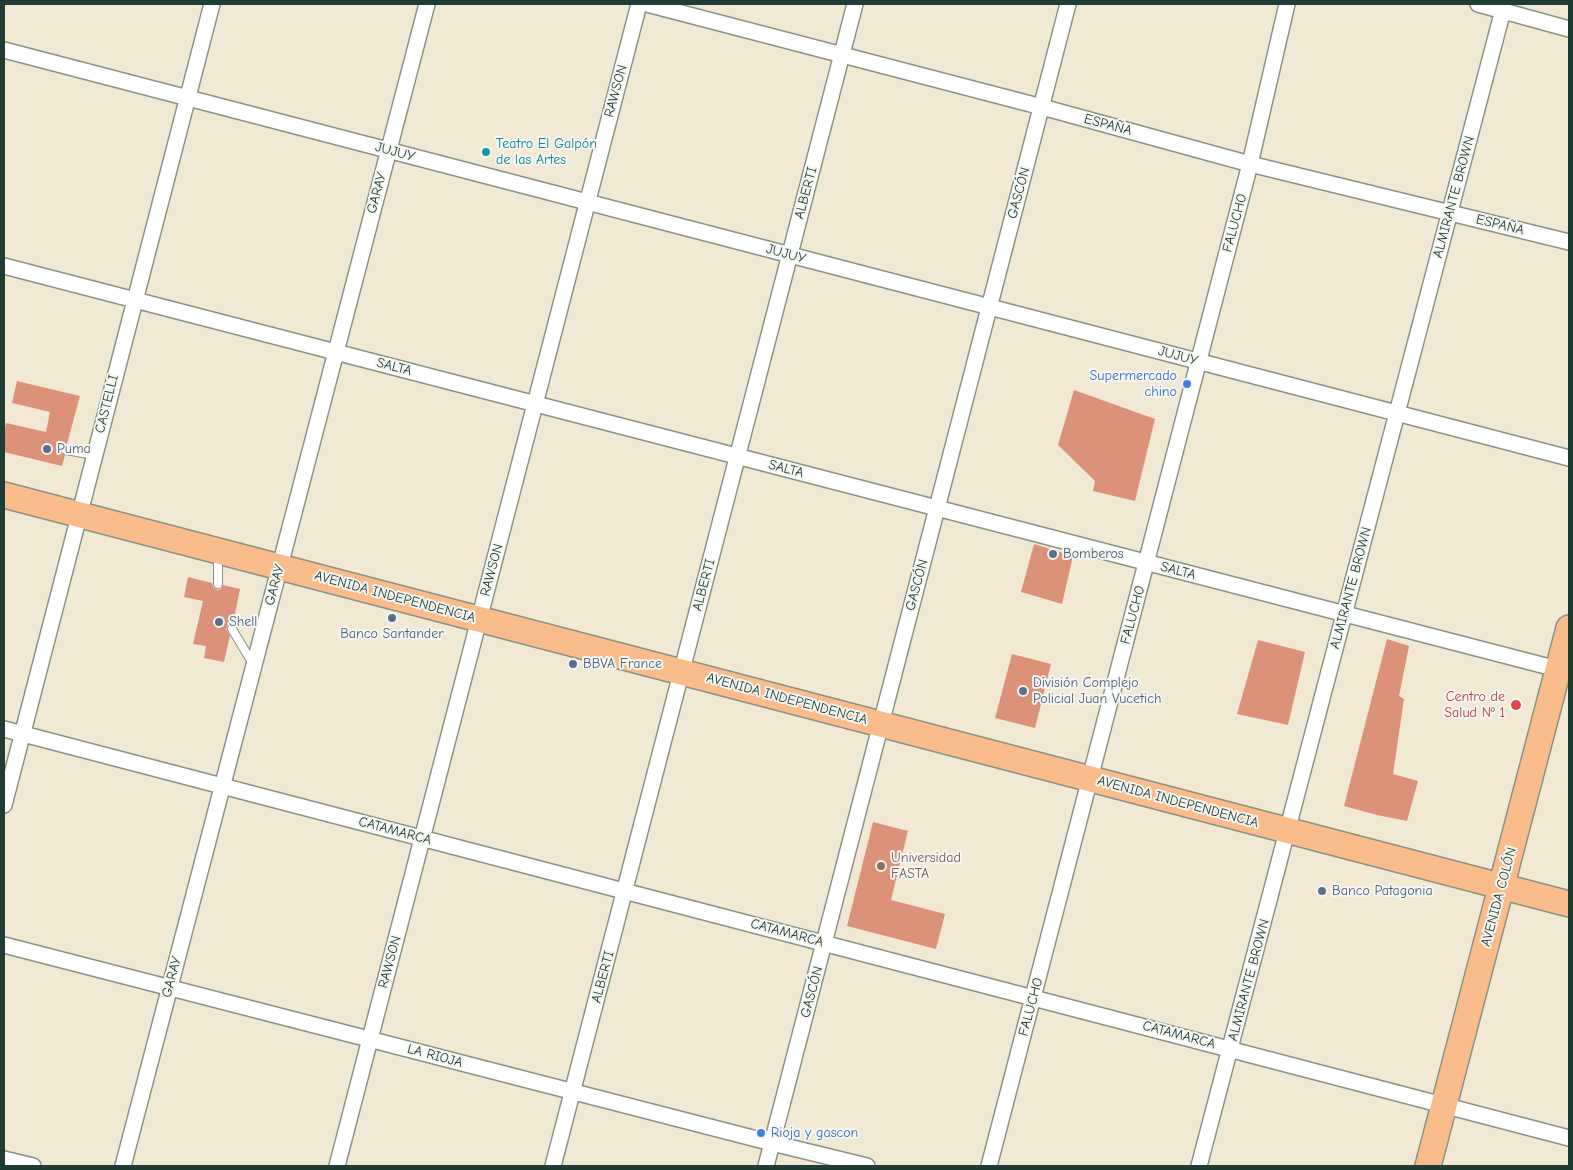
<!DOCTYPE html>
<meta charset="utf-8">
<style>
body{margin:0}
#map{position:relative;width:1573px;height:1170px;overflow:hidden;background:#f2e9d5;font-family:"Comic Neue",sans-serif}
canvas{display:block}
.frame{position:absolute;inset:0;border:5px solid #1f3d34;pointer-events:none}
</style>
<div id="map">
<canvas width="1573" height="1170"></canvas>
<div class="frame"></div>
</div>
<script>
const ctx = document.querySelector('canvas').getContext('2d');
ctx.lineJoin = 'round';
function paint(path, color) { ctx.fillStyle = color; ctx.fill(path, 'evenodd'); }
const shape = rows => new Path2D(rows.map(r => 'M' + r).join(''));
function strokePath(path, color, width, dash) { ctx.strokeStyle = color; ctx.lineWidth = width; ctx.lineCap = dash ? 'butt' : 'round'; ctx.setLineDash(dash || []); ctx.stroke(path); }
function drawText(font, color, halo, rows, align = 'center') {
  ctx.font = font + ' "Comic Neue",sans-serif'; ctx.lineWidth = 4; ctx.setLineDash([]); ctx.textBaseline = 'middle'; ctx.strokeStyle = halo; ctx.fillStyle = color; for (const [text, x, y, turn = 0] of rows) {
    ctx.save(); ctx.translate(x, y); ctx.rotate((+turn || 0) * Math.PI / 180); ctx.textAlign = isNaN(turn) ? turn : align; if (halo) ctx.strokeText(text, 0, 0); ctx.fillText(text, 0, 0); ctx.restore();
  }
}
const building = shape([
 [17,381,80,396,67,444,64,445,61,449,61,452,65,455,62,466,4,452,4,434,6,423,46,432,50,412,12,403],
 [1074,390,1155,419,1135,501,1093,491,1095,481,1058,445],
 [1034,544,1073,556,1062,604,1021,592],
 [188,577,212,583,213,587,218,590,221,589,223,585,240,589,233,624,229,624,226,629,230,636,224,662,204,658,206,646,193,644,203,601,184,597],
 [1387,639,1409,646,1399,696,1404,699,1393,774,1418,781,1407,821,1377,815,1344,806],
 [1258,640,1305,652,1288,725,1237,714],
 [1012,654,1051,664,1035,728,995,718],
 [873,822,908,831,891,900,945,914,936,949,847,926]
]);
const service = shape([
 [66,450,94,455],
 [218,555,218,584],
 [232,629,253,664]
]);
const minor = shape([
 [647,4,1042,107,1250,164,1569,242],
 [1478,4,1569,29],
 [4,50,1569,458],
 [4,266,1565,671],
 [4,729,1569,1138],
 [4,805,212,4],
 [4,945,772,1143,867,1166],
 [4,1159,33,1166],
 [123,1166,427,4],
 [337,1166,639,4],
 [553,1166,855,4],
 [766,1166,1068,4],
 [989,1166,1250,164,1287,4],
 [1199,1166,1503,10]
]);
const primary = shape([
 [4,495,1569,904],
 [1428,1166,1569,628]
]);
const markers = [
 [486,152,5,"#0f9aa8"],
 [1187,384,5,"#3f7fe0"],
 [47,449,5,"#5c6f8a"],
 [1053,554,5,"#5c6f8a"],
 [392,618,5,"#5c6f8a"],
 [219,622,5,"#5c6f8a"],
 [573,664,5,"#5c6f8a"],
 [1023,691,5,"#5c6f8a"],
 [1516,705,6,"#e0444e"],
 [881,866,5,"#8d6e63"],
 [1322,891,5,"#5c6f8a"],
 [761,1133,5,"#3f7fe0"]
];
const streetNames = [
 ["RAWSON",616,91,-75],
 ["ESPAÑA",1108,125,15],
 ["JUJUY",395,152,15],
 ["GARAY",377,193,-75],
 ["ALBERTI",806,193,-75],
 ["GASCÓN",1019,193,-75],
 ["ALMIRANTE BROWN",1454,197,-75],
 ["FALUCHO",1235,223,-75],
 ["ESPAÑA",1500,225,14],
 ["JUJUY",786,254,15],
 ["JUJUY",1178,356,15],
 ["SALTA",394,367,15],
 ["CASTELLI",107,404,-76],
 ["SALTA",786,469,15],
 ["RAWSON",492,570,-75],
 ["SALTA",1178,571,15],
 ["GARAY",275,585,-75],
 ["ALBERTI",704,585,-75],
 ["GASCÓN",917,585,-75],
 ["ALMIRANTE BROWN",1351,588,-75],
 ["AVENIDA INDEPENDENCIA",395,597,15],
 ["FALUCHO",1133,615,-75],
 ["AVENIDA INDEPENDENCIA",787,699,15],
 ["AVENIDA INDEPENDENCIA",1178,802,15],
 ["CATAMARCA",395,831,15],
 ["AVENIDA COLÓN",1499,897,-75],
 ["CATAMARCA",787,933,15],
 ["RAWSON",390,962,-75],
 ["GARAY",172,977,-75],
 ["ALBERTI",603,977,-75],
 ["ALMIRANTE BROWN",1249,980,-75],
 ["GASCÓN",812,992,-75],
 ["FALUCHO",1031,1007,-75],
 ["CATAMARCA",1179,1035,15],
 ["LA RIOJA",435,1056,15]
];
const cultureNames = [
 ["Teatro El Galpón",496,144],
 ["de las Artes",496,160]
];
const shopNames = [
 ["Supermercado",1177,376],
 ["chino",1177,392],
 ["Rioja y gascon",771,1133,"left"]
];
const serviceNames = [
 ["Puma",57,449],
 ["Bomberos",1063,554],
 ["Shell",229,622],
 ["Banco Santander",392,634,"center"],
 ["BBVA France",583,664],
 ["División Complejo",1033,683],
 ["Policial Juan Vucetich",1033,699],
 ["Banco Patagonia",1332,891]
];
const healthNames = [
 ["Centro de",1505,697],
 ["Salud Nº 1",1505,713]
];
const educationNames = [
 ["Universidad",891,858],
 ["FASTA",891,874]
];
paint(building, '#dc9278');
strokePath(service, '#889384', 10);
strokePath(minor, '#889384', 18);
strokePath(primary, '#889384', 28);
strokePath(service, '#fff', 8);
strokePath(minor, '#fff', 15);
strokePath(primary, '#f9bc8a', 25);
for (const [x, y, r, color] of markers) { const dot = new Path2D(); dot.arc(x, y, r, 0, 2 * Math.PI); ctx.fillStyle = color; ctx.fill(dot); strokePath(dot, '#f6f6f2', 2); }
drawText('14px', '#1f3d34', '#f6f6f2', streetNames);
drawText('14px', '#0d838f', '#f6f6f2', cultureNames, 'left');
drawText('14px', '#366cbe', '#f6f6f2', shopNames, 'right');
drawText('14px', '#4e5e75', '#f6f6f2', serviceNames, 'left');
drawText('14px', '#be3a42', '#f6f6f2', healthNames, 'right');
drawText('14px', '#785e54', '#f6f6f2', educationNames, 'left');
</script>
